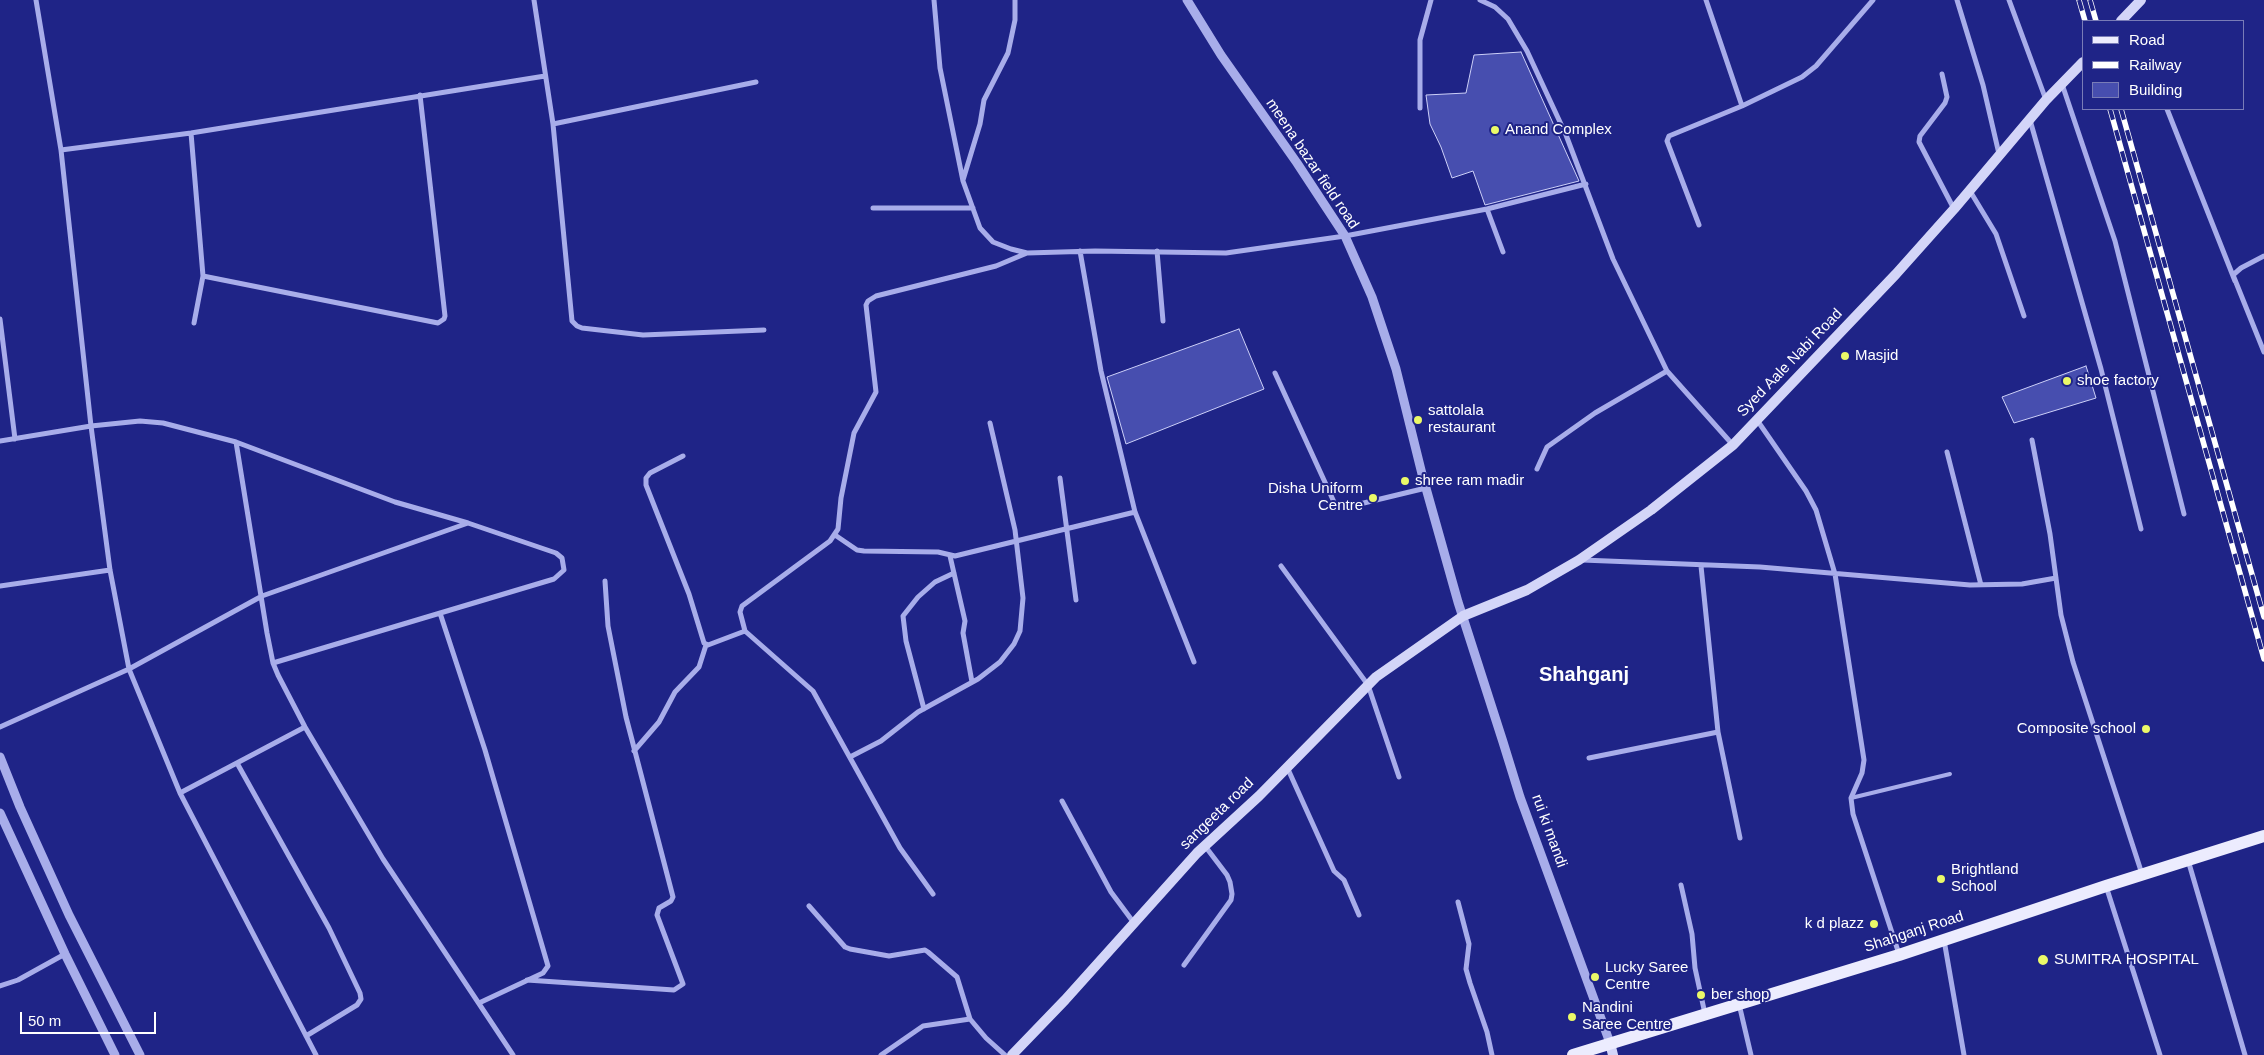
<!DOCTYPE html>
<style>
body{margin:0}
#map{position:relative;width:2264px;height:1055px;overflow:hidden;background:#1f2487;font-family:Arial,sans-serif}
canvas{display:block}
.legend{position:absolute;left:2082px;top:20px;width:162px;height:90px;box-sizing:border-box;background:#1f2487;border:1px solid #797cb7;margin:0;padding:6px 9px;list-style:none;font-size:15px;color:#fff}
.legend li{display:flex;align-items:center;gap:10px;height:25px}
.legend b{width:25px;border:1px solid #797cb7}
.scale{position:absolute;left:20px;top:1012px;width:136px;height:22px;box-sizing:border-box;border:2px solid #fff;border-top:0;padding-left:6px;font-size:15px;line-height:18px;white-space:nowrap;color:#fff;-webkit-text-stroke:4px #1f2487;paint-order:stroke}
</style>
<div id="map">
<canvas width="2264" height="1055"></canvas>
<ul class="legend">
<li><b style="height:6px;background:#ececfe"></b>Road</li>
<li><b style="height:6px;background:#fff"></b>Railway</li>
<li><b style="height:14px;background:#474eaf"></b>Building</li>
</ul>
<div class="scale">50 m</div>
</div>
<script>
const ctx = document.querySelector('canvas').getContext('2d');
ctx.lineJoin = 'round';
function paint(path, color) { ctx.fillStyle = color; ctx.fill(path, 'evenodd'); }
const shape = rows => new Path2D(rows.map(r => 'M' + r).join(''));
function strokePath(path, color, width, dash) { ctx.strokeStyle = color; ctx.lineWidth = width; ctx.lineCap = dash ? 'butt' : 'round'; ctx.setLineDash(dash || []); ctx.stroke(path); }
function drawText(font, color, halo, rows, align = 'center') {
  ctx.font = font + ' Arial,sans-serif'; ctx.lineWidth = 4; ctx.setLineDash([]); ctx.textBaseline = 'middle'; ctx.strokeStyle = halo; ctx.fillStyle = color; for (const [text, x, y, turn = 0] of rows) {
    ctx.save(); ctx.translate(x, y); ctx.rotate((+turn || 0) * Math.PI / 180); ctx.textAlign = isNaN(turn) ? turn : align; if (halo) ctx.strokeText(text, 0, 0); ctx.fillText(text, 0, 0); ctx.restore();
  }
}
const building = shape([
 [1521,52,1579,181,1485,205,1473,171,1452,178,1441,147,1430,124,1426,95,1466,93,1474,55,1521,52],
 [1239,329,1264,389,1126,444,1107,377,1239,329],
 [2086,366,2096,398,2014,423,2002,397,2086,366]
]);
const service = shape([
 [1851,798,1950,774]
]);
const minor = shape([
 [36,0,61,150,91,426,110,570,129,669,180,793,316,1055],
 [534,0,553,124,572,321,577,326,582,328,643,335,764,330],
 [934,0,940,68,963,181,980,228,993,242,1011,249,1027,253,1095,251,1226,253,1345,236,1487,209,1586,184],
 [1480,0,1495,7,1508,19,1527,51,1566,135,1613,259,1667,371,1733,445],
 [1706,0,1742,106],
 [1957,0,1983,85,1999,154],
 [2009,0,2046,100],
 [1942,74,1947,97,1945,103,1920,136,1919,142,1954,209],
 [2062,84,2115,241,2184,514],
 [1420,108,1420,40,1431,0],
 [2167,109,2235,281],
 [2030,120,2101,369,2141,529],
 [553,124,756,82],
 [191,133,203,276,438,323,444,319,445,316,420,95],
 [61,150,191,133,545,76],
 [963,180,980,124,984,100,1008,53,1015,20,1015,0],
 [1970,191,1996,234,2024,316],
 [873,208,973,208],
 [1487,209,1503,252],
 [1699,225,1667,141,1669,136,1742,106,1802,77,1816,66,1873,0],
 [1080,251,1101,371,1135,512,1194,662],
 [1157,251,1163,321],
 [2264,256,2241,268,2233,275,2264,352],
 [0,319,15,439],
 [194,323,203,276],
 [1275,373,1334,502,1338,507,1343,508,1426,488],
 [1757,420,1806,491,1816,510,1835,574,1864,760,1862,773,1851,798,1853,814,1899,954],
 [2032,440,2050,534,2061,615,2073,662,2142,874],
 [0,441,91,426,140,421,163,423,236,442,395,502,468,523,556,553,562,558,564,570,554,579,273,663],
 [236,442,267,633,273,663,278,675,305,727,383,859,513,1055],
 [1947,452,1981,585],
 [683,456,650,473,646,478,646,485,689,594,704,643,708,645,745,631,813,691,900,848,933,894],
 [1537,469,1547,447,1595,413,1667,371],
 [1060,478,1076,600],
 [835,535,857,550,864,551,938,552,955,556,1135,512],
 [950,556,965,621,963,633,972,682],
 [1582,560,1760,567,1970,585,2022,584,2056,578],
 [1281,566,1368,685,1399,777],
 [1701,566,1718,732,1740,838],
 [0,586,110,570],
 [440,613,485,750,548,966,543,973,479,1003],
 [745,631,740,612,742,606,830,541,838,529,841,498,854,433,876,392,866,305,868,301,876,296,996,266,1027,253],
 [924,709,906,641,903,616,918,597,935,582,954,573],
 [0,727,129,669,262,596,468,523],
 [634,751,659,722,675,692,699,667,706,645],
 [850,757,881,741,918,712,978,679,1000,662,1014,644,1020,631,1023,598,1015,530,990,423],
 [1589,758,1718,732],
 [237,763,329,928,360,993,361,999,357,1005,306,1036],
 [1287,767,1334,871,1344,880,1359,915],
 [180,793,305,727],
 [1062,801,1111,892,1134,923],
 [2188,860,2245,1055],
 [1681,885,1692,934,1695,968,1705,1014],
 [2106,886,2160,1055],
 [1458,902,1469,944,1466,969,1470,983,1487,1032,1492,1055],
 [809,906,845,947,850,949,889,956,925,950,928,952,957,977,970,1019],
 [1944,940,1964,1055],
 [1184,965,1231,900,1232,894,1230,882,1227,875,1205,846],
 [527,980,674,990,683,984,657,915,659,908,671,901,673,897,626,717,608,626,605,581],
 [0,986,18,980,65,954],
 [1739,1004,1751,1055],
 [881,1055,923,1026,970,1019,986,1038,1005,1055]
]);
const tertiary = shape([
 [1187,0,1221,55,1297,163,1345,236,1372,297,1396,369,1422,474,1458,602,1503,742,1520,797,1610,1043],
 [0,757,20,807,69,915,140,1055],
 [0,813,65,954,115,1055]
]);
const secondary = shape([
 [2121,21,2141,0],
 [1610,1043,1613,1055],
 [1012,1055,1065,1000,1197,853,1259,796,1376,677,1463,616,1527,590,1579,560,1651,510,1733,445,1896,274,1954,209,2046,100,2083,62]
]);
const primary = shape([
 [1573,1055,1899,955,2106,886,2264,836]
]);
const rail = shape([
 [2079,0,2085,21],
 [2090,0,2096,21],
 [2110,109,2264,659],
 [2121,109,2264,617]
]);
const markers = [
 [1495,130,5,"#ebf968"],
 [1845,356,5,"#ebf968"],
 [2067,381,5,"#ebf968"],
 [1418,420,5,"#ebf968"],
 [1405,481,5,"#ebf968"],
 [1373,498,5,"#ebf968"],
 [2146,729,5,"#ebf968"],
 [1941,879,5,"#ebf968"],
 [1874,924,5,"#ebf968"],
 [2043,960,6,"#ebf968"],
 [1595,977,5,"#ebf968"],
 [1701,995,5,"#ebf968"],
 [1572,1017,5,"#ebf968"]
];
const poiNames = [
 ["Anand Complex",1505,130],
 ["Masjid",1855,356],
 ["shoe factory",2077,381],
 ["sattolala",1428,411],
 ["restaurant",1428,428],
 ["shree ram madir",1415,481],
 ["Disha Uniform",1363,489,"right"],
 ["Centre",1363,506,"right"],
 ["Composite school",2136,729,"right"],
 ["Brightland",1951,870],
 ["School",1951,887],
 ["k d plazz",1864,924,"right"],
 ["SUMITRA HOSPITAL",2054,960],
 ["Lucky Saree",1605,968],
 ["Centre",1605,985],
 ["ber shop",1711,995],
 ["Nandini",1582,1008],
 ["Saree Centre",1582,1025]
];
const streetNames = [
 ["meena bazar field road",1312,164,56],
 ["Syed Aale Nabi Road",1790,363,-46],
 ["sangeeta road",1217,814,-44],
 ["rui ki mandi",1549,831,70],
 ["Shahganj Road",1914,932,-18]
];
const districtNames = [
 ["Shahganj",1584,675]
];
paint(building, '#474eaf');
strokePath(building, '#cdd0f8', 1);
strokePath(service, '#a8adea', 4);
strokePath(minor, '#a8adea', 5);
strokePath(tertiary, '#a8adea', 9);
strokePath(secondary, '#d3d5f8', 10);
strokePath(primary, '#ececfe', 12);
strokePath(rail, '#fff', 5.5);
strokePath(rail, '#1f2487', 4, [11]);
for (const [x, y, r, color] of markers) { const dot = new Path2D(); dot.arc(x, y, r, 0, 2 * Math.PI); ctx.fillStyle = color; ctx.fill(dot); strokePath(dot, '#1f2487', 2); }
drawText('15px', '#fff', '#1f2487', poiNames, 'left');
drawText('15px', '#fff', '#1f2487', streetNames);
drawText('bold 20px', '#fff', '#1f2487', districtNames);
</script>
